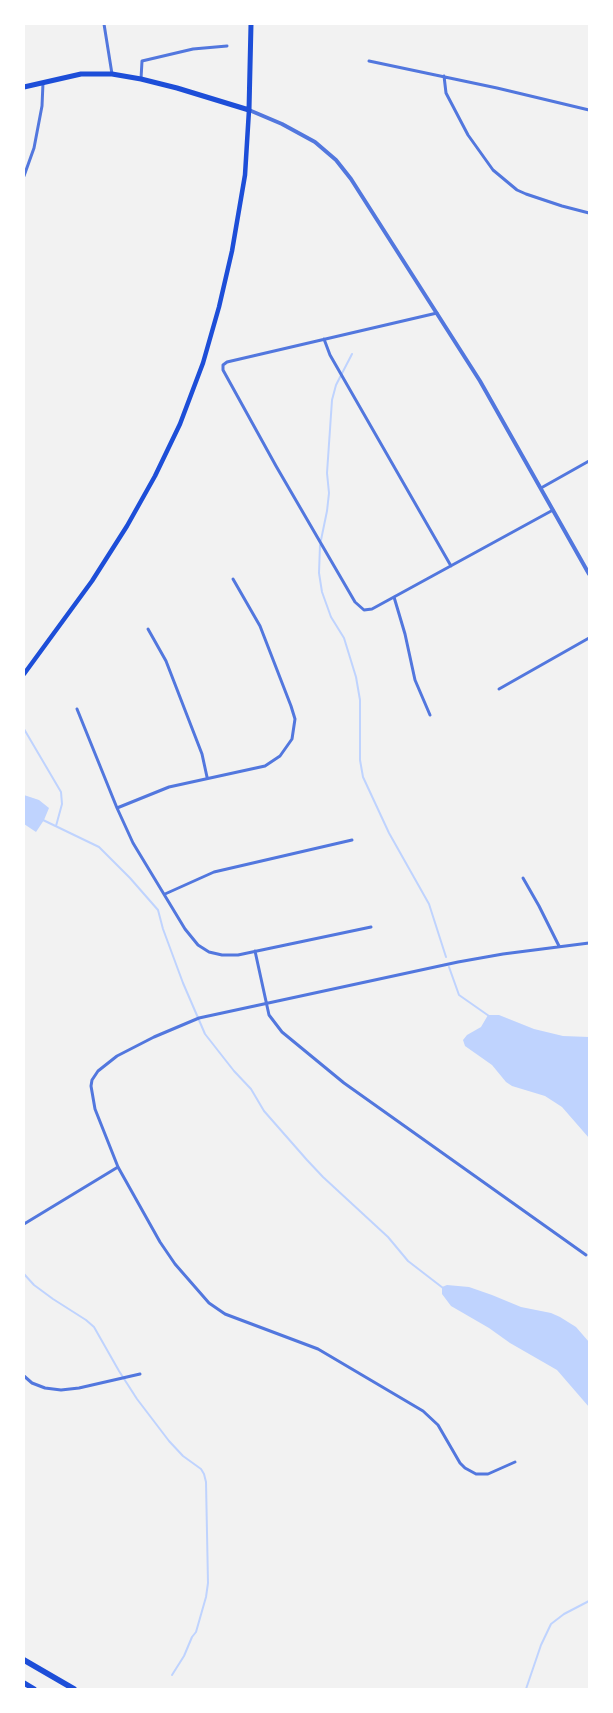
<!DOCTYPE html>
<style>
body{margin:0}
#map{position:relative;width:613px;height:1713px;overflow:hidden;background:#f2f2f2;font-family:"Roboto Condensed",sans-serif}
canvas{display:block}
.frame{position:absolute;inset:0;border:25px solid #fff;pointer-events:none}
</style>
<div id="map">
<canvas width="613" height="1713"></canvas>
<div class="frame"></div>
</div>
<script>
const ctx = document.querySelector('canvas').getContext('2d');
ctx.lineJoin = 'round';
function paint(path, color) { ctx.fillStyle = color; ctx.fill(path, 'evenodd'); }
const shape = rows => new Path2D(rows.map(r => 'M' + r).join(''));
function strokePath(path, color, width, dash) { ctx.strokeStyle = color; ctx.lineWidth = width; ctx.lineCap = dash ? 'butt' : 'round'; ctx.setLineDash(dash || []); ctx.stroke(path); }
const water = shape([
 [24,795,39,800,49,808,44,820,36,832,24,824],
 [488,1015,499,1015,534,1029,563,1036,589,1037,589,1138,562,1107,545,1096,512,1086,506,1082,492,1065,465,1046,463,1040,467,1035,481,1027],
 [447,1285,469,1287,492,1295,521,1307,551,1313,560,1317,576,1327,589,1342,589,1407,557,1370,510,1343,489,1328,451,1306,442,1294,442,1287]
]);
const stream = shape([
 [321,540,327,511,329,493,327,473,332,400,336,385,352,354],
 [320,545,319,573,322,592,331,617,344,638,356,677,360,700,360,760,363,777,389,833,429,904,446,957],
 [24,729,61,792,62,804,56,826],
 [43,820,99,847,130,878,158,910,163,929,183,983,205,1034,234,1071,251,1089,264,1111,307,1160,323,1177,388,1237,408,1261,443,1288],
 [449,967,459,995,489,1016],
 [24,1274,34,1285,53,1299,86,1320,94,1327,119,1371,137,1399,169,1441,183,1456,201,1469,204,1474,206,1482,208,1583,206,1597,196,1632,192,1637,184,1656,172,1675],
 [526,1689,541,1645,551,1624,564,1614,589,1601]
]);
const minor = shape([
 [104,24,112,74],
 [369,61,497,88,589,110],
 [444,76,446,93,468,135,493,170,517,190,526,194,562,206,589,213],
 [141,79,142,61,193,49,227,46],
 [24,176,34,148,42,106,43,83],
 [437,313,227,362,223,365,223,370,276,466,355,602,364,610,372,609,553,510],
 [324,339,330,355,451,566],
 [541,488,589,461],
 [394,597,405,634,415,680,430,715],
 [148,629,166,661,202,754,207,777],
 [499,689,589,638],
 [77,709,117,808,133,843,185,929,198,945,209,952,222,955,238,955,371,927],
 [117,808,169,787,265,766,280,756,292,739,295,719,291,706,260,626,233,579],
 [523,878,539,906,559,946],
 [165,894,214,872,352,840],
 [255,951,269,1015,282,1032,344,1083,586,1255],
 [24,1224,118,1167],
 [24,1376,32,1383,45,1388,61,1390,79,1388,140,1374],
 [515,1462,488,1474,476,1474,465,1468,460,1463,438,1425,423,1411,318,1349,225,1314,209,1303,175,1264,160,1242,118,1167,95,1109,91,1086,92,1080,98,1071,117,1056,154,1037,199,1018,458,962,503,954,589,943]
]);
const tertiary = shape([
 [249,110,282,124,315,142,336,160,351,179,480,381,589,574]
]);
const secondary = shape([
 [24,674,92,581,127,526,155,476,180,424,203,363,219,307,232,251,245,175,249,110]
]);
const primary = shape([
 [24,87,81,74,112,74,141,79,177,88,249,110,251,24]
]);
const motorway = shape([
 [24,1660,74,1689],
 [24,1683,34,1689]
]);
paint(water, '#bfd3fe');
strokePath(stream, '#bfd3fe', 2);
strokePath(minor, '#5277de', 3);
strokePath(tertiary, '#5277de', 4);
strokePath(secondary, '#1d4ed8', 4.5);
strokePath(primary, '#1d4ed8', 5);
strokePath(motorway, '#1d4ed8', 5.5);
</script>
